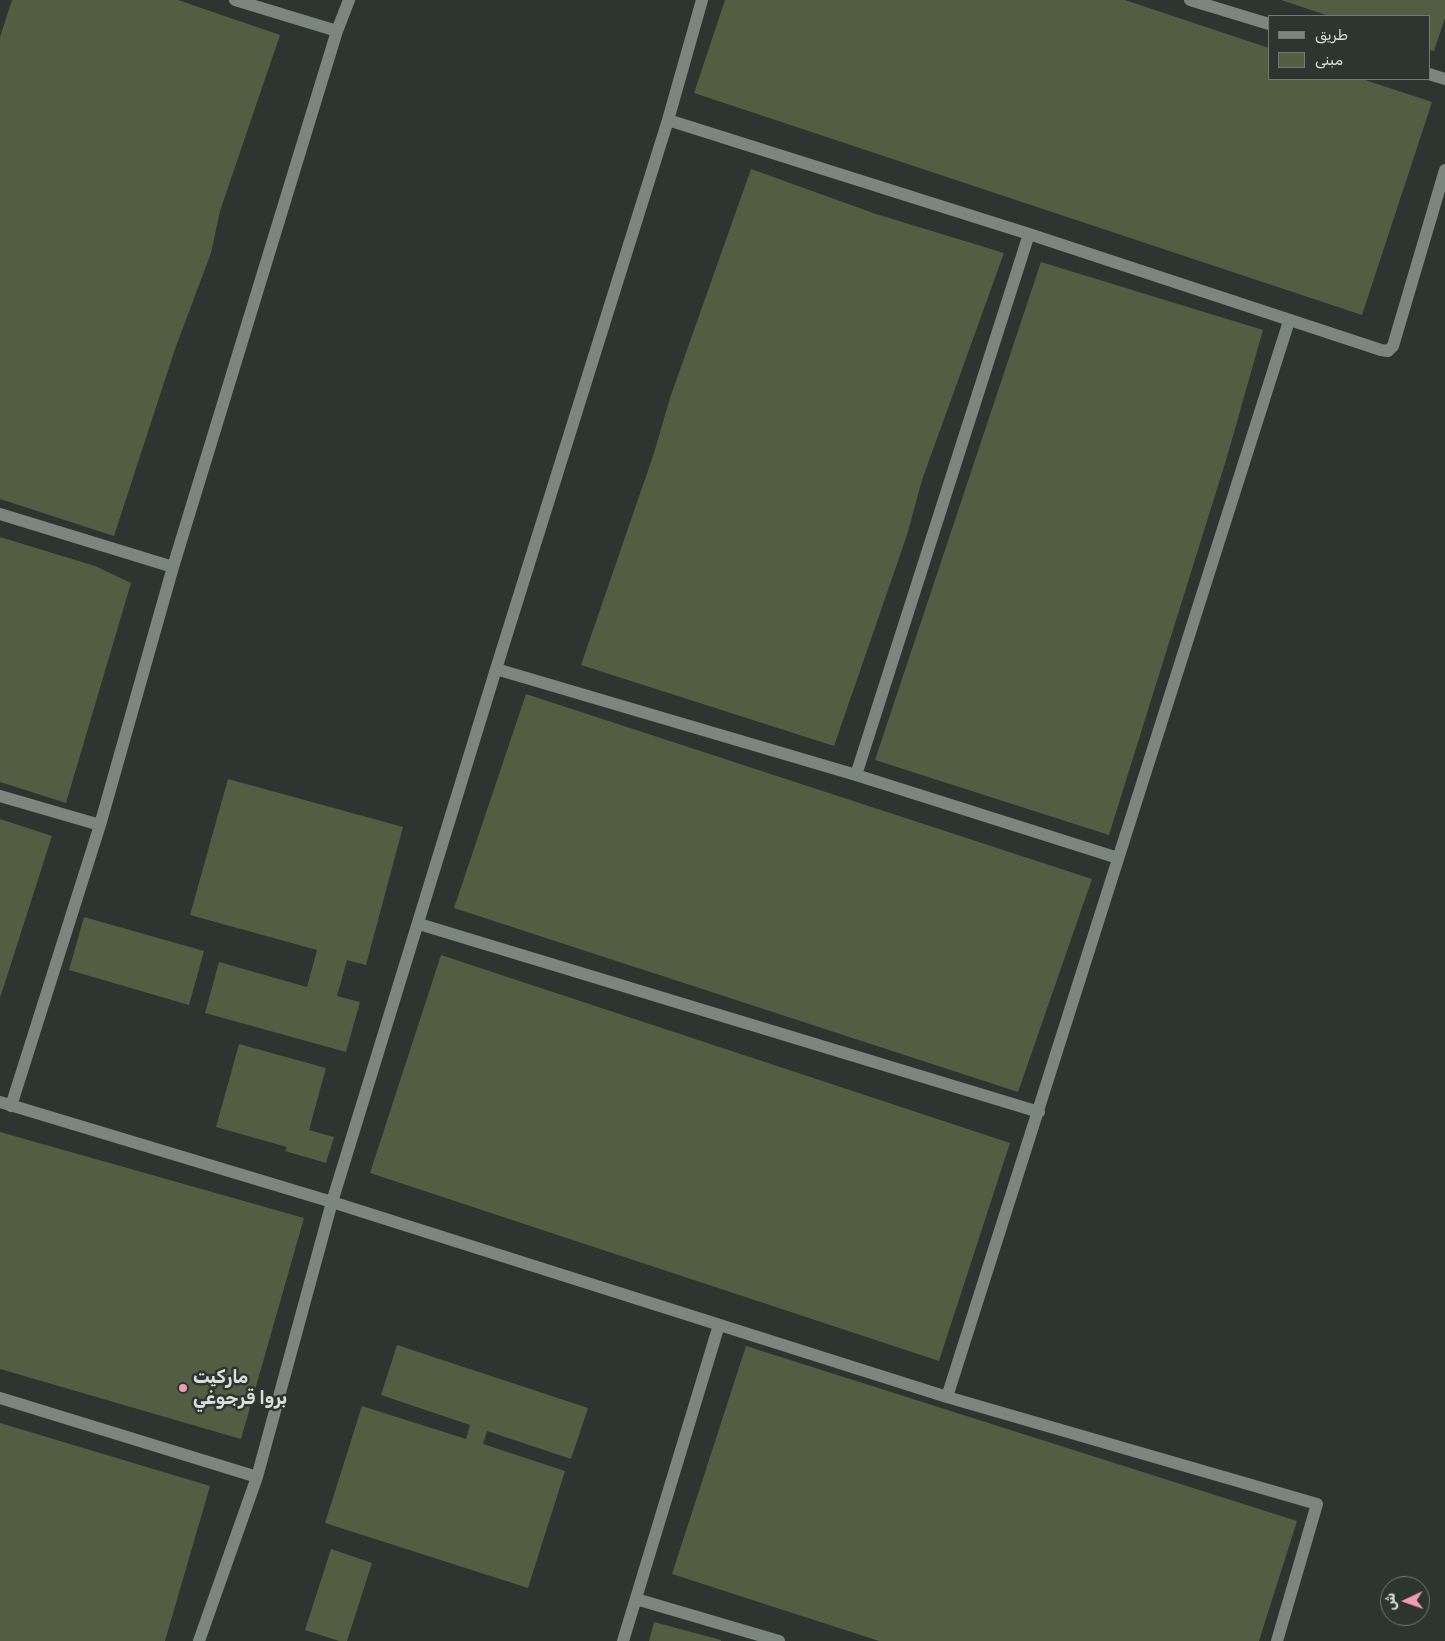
<!DOCTYPE html>
<meta charset="utf-8">
<style>
body{margin:0}
#map{position:relative;width:1445px;height:1641px;overflow:hidden;background:#2c352f;font-family:Rubik,Cairo,sans-serif}
canvas{display:block}
.legend{position:absolute;left:1268px;top:15px;width:162px;height:65px;box-sizing:border-box;background:#2c352f;border:1px solid #717973;margin:0;padding:6px 9px;list-style:none;font-size:15px;color:#d8deda}
.legend li{display:flex;align-items:center;gap:10px;height:25px}
.legend b{width:25px;border:1px solid #717973}
.north{position:absolute;left:1380px;top:1576px;width:50px;height:50px;box-sizing:border-box;background:#2c352f;border:1px solid #717973;border-radius:50%;rotate:267deg;font-size:14px;font-weight:700;line-height:20px;text-align:center;color:#d8deda}
.north::after{content:'';display:block;margin:auto;width:18px;height:22px;background:#f09ab5;clip-path:polygon(50% 0,100% 100%,50% 72%,0 100%)}
</style>
<div id="map">
<canvas width="1445" height="1641"></canvas>
<ul class="legend">
<li><b style="height:6px;background:#7b867f"></b>طريق</li>
<li><b style="height:14px;background:#525e42"></b>مبنى</li>
</ul>
<div class="north">ش</div>
</div>
<script>
const ctx = document.querySelector('canvas').getContext('2d');
ctx.lineJoin = 'round';
function paint(path, color) { ctx.fillStyle = color; ctx.fill(path, 'evenodd'); }
const shape = rows => new Path2D(rows.map(r => 'M' + r).join(''));
function strokePath(path, color, width, dash) { ctx.strokeStyle = color; ctx.lineWidth = width; ctx.lineCap = dash ? 'butt' : 'round'; ctx.setLineDash(dash || []); ctx.stroke(path); }
function drawText(font, color, halo, rows, align = 'center') {
  ctx.font = font + ' Rubik,Cairo,sans-serif'; ctx.lineWidth = 5; ctx.setLineDash([]); ctx.textBaseline = 'middle'; ctx.strokeStyle = halo; ctx.fillStyle = color; for (const [text, x, y, turn = 0] of rows) {
    ctx.save(); ctx.translate(x, y); ctx.rotate((+turn || 0) * Math.PI / 180); ctx.textAlign = isNaN(turn) ? turn : align; if (halo) ctx.strokeText(text, 0, 0); ctx.fillText(text, 0, 0); ctx.restore();
  }
}
const building = shape([
 [12,0,178,0,280,35,220,211,211,253,175,349,114,536,0,499,0,37],
 [725,0,1125,0,1269,48,1269,79,1362,79,1432,102,1362,315,694,93],
 [1281,0,1445,0,1445,18,1434,51,1429,50,1429,16,1329,16],
 [751,169,876,214,1004,253,922,480,907,535,834,746,581,665,654,453,670,398],
 [1041,262,1263,330,1227,457,1109,835,875,760],
 [0,537,95,566,131,583,66,803,0,782],
 [526,694,1092,879,1018,1092,454,908],
 [228,779,403,827,366,965,347,960,337,996,360,1002,346,1052,205,1013,219,962,307,987,317,950,190,915],
 [0,819,52,836,0,998],
 [84,917,204,951,189,1005,69,970],
 [441,955,1010,1143,939,1361,370,1173],
 [239,1044,326,1068,309,1130,334,1137,326,1163,285,1151,287,1147,216,1127],
 [0,1132,304,1218,241,1439,0,1369],
 [397,1345,588,1408,571,1459,487,1431,483,1444,565,1471,528,1588,325,1523,362,1406,466,1439,470,1425,381,1395],
 [746,1346,1297,1521,1259,1641,879,1641,672,1574],
 [0,1423,210,1486,165,1641,0,1641],
 [331,1549,372,1563,347,1641,339,1641,305,1630],
 [654,1622,721,1640,721,1641,649,1641]
]);
const minor = shape([
 [235,0,337,31],
 [1190,0,1269,24],
 [1429,74,1445,79],
 [668,120,1029,234,1381,350,1388,351,1393,346,1445,170],
 [0,514,173,567],
 [496,669,856,775,1118,858],
 [856,775,1029,234],
 [0,796,100,825],
 [419,924,1039,1112],
 [0,1102,332,1202,947,1397,1317,1504,1277,1641],
 [11,1106,100,825,173,567,337,31,349,0],
 [947,1397,1289,321],
 [0,1398,257,1477],
 [636,1599,779,1641],
 [199,1641,257,1477,332,1202,496,669,668,120,702,0],
 [623,1641,719,1325]
]);
const markers = [
 [183,1388,5,"#f09ab5"]
];
const poiNames = [
 ["ماركيت",193,1378],
 ["بروا قرجوغي",193,1399]
];
paint(building, '#525e42');
strokePath(minor, '#7b867f', 12);
for (const [x, y, r, color] of markers) { const dot = new Path2D(); dot.arc(x, y, r, 0, 2 * Math.PI); ctx.fillStyle = color; ctx.fill(dot); strokePath(dot, '#2c352f', 2); }
drawText('bold 18px', '#d8deda', '#2c352f', poiNames, 'left');
</script>
